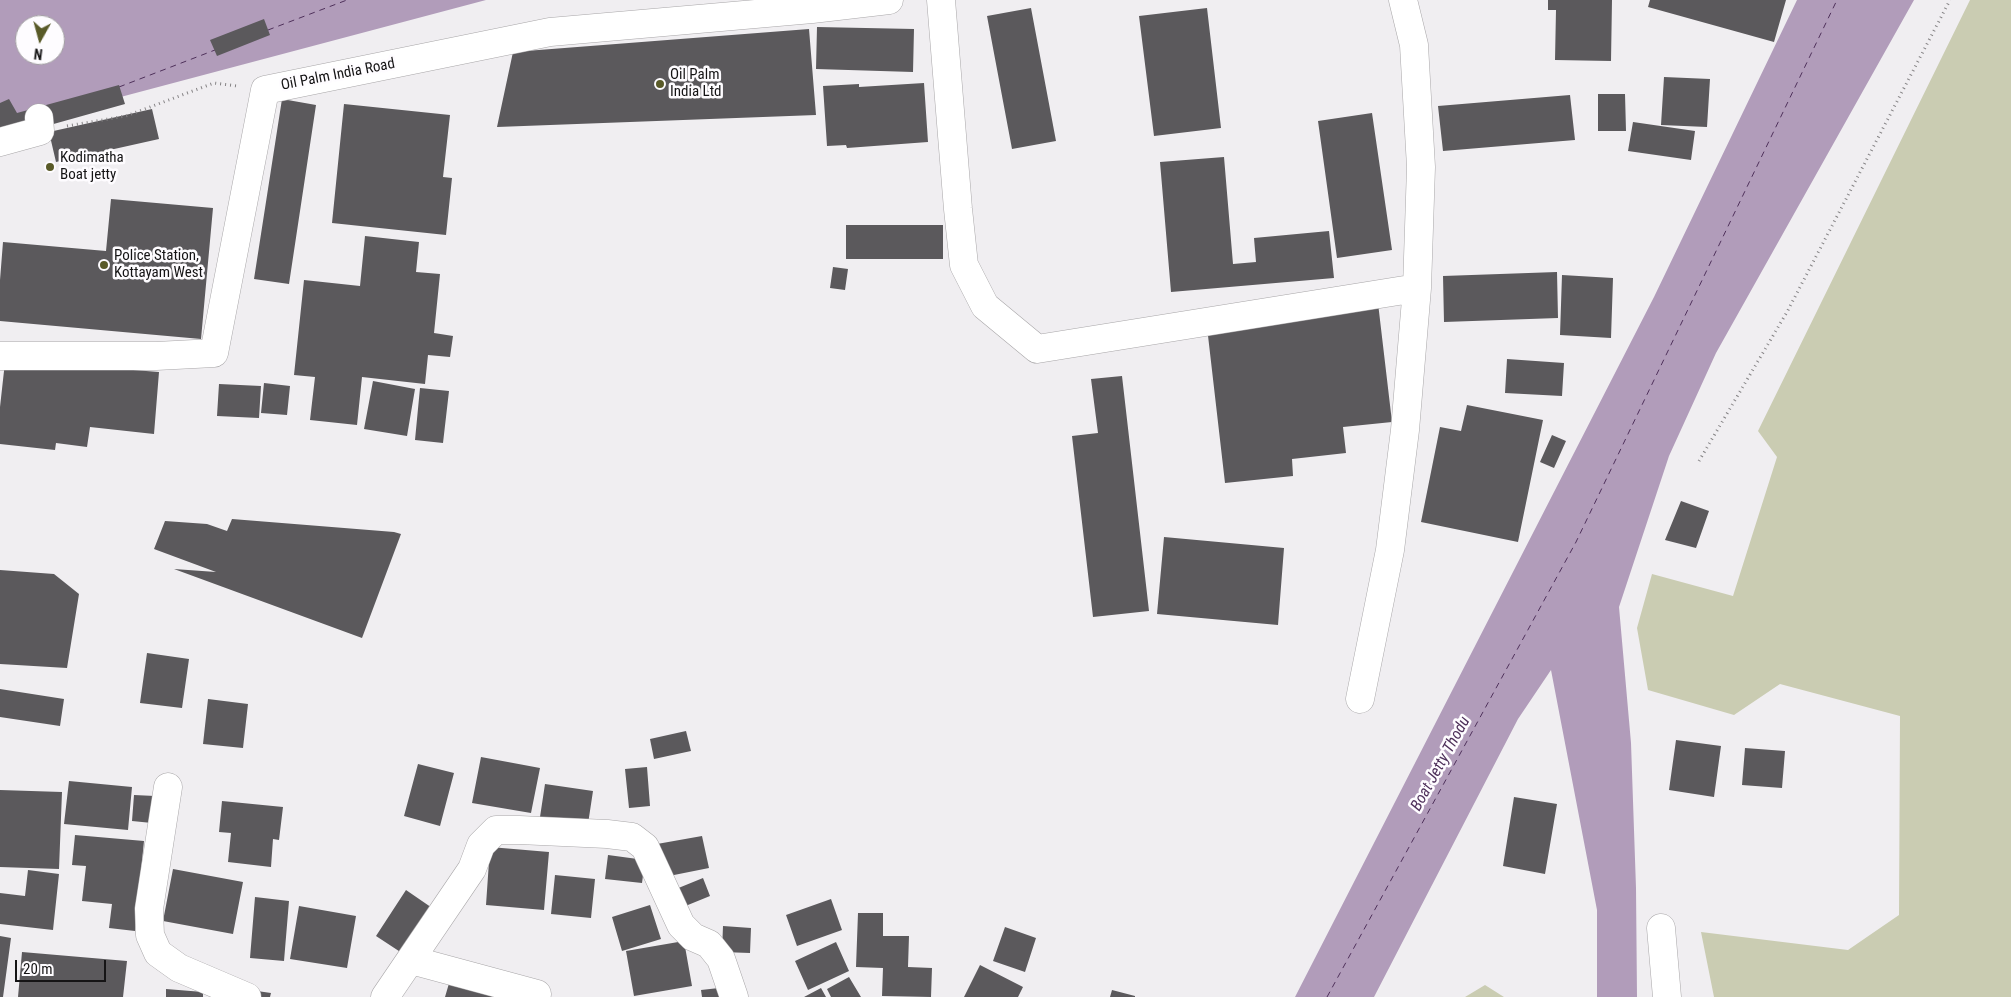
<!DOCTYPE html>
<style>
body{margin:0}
#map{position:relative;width:2011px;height:997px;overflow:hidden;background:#f0eef1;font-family:"Roboto Condensed",sans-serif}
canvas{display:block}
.north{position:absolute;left:15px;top:15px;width:50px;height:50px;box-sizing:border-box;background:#fefcff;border:1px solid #a19fa1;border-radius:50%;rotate:187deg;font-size:14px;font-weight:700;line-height:20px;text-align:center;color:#151415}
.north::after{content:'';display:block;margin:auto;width:18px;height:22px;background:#595a28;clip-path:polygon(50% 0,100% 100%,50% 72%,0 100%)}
.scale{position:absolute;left:15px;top:960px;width:91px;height:22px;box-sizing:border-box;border:2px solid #151415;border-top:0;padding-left:6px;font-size:15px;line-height:18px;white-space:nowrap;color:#151415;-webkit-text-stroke:4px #fefcff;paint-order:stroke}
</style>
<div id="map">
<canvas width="2011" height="997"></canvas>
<div class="north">N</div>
<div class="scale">20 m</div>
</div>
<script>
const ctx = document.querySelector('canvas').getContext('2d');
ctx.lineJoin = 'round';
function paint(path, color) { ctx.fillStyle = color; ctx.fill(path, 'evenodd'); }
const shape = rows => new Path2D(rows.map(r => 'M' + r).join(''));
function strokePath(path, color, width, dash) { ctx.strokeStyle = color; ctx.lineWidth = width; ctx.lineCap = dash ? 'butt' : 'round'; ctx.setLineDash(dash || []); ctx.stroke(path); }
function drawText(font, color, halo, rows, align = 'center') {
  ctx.font = font + ' "Roboto Condensed",sans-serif'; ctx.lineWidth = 5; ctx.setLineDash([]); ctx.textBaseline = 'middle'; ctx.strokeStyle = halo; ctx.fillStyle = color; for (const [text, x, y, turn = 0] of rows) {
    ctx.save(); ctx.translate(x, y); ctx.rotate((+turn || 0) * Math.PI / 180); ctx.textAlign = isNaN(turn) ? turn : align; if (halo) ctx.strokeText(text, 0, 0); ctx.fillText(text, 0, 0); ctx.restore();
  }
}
const green = shape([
 [1970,0,2011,0,2011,997,1714,997,1701,932,1848,950,1899,915,1900,716,1780,684,1734,715,1648,690,1637,628,1652,574,1733,596,1777,457,1758,431],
 [1485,985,1504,997,1465,997]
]);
const water = shape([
 [0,0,486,0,0,129],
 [25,25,55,25,55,55,25,55],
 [1797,0,1914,0,1716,353,1669,456,1619,607,1631,743,1636,888,1637,997,1597,997,1597,910,1551,670,1518,719,1374,997,1295,997,1654,297]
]);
const ferry = shape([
 [268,30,347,0],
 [119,87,215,50],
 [1327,997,1576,542,1837,0]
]);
const building = shape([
 [1548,0,1612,0,1611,61,1555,60,1556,10,1548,10],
 [1650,0,1786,0,1774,42,1648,7],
 [1031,8,1056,141,1012,149,987,16],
 [1207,8,1221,128,1154,136,1139,16],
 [264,19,270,35,217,56,210,40],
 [817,27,914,29,913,72,816,69],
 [809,29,816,115,497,127,513,52],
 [1664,77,1710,79,1707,127,1661,125],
 [924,83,928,142,847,148,846,145,827,146,823,86,859,84,859,87],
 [119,85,125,104,0,139,0,103,9,99,17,113],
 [1598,94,1625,94,1626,131,1598,131],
 [1570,95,1575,140,1443,151,1438,106],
 [282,99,316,105,289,284,254,279],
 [344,104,450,115,443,177,452,178,446,235,332,223],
 [152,109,159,139,56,162,49,132],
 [1372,113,1392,250,1337,258,1318,121],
 [1633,122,1695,131,1691,160,1628,151],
 [1224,157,1233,264,1256,262,1254,238,1329,231,1334,278,1171,292,1160,162],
 [111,199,213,208,201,339,0,321,0,280,3,242,106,251],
 [846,225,943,225,943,259,846,259],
 [365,236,419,242,416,272,440,274,434,333,453,336,450,357,428,355,425,384,362,377,357,425,310,420,315,377,294,375,304,280,360,286],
 [833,267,848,269,845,290,830,288],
 [1557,272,1558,318,1444,322,1443,276],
 [1562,275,1613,278,1611,338,1560,335],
 [1378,303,1392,422,1343,427,1346,453,1292,459,1293,476,1225,483,1207,327],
 [1507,359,1564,363,1562,396,1505,393],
 [5,362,56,364,159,372,154,434,90,427,87,447,56,443,55,450,0,444,0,407],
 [1122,376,1149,611,1093,617,1072,436,1098,433,1091,379],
 [373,381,415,389,407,436,364,429],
 [264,383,290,386,287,415,261,413],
 [219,384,261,386,259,418,217,416],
 [420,388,449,391,443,443,415,440],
 [1467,405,1543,420,1518,542,1421,522,1440,427,1461,431],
 [1552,435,1566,441,1554,468,1540,462],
 [1681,501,1709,511,1696,548,1665,540],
 [232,519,394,532,401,534,362,638,174,569,216,572,154,549,165,521,207,524,227,531],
 [1164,537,1284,548,1278,625,1157,614],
 [0,570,54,574,79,594,67,668,0,664],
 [147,653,189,659,182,708,140,703],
 [0,689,64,699,60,726,0,717],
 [208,699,248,704,243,748,203,744],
 [686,731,691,751,654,759,650,739],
 [1676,740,1721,746,1714,797,1669,790],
 [1745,748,1785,751,1782,788,1742,785],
 [481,757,540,768,531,813,472,803],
 [418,764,454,773,440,826,404,816],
 [647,767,650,806,629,808,625,769],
 [69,781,132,787,128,830,64,824],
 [545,784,593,791,588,824,540,817],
 [0,790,62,792,59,869,0,867],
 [134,795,155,796,152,823,132,821],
 [1514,797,1557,804,1545,874,1503,866],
 [222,801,283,807,279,840,273,839,271,867,228,862,231,833,219,832],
 [75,835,144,841,135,931,109,928,112,904,82,901,86,866,72,865],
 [702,836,709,868,664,877,657,844],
 [490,847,549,852,544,910,486,905],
 [608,855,645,860,642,883,605,879],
 [173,869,243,882,233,934,163,921],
 [28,870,59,874,53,930,0,924,0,893,25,896],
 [555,875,595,879,591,918,551,914],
 [703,878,710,896,683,907,676,889],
 [406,890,438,912,408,957,376,936],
 [255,897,289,901,284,961,250,958],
 [831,899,842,930,797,946,786,915],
 [650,905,661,939,622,951,612,917],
 [299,906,356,916,347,968,290,959],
 [858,913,883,913,883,936,909,936,908,967,932,968,931,997,882,996,883,968,856,967],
 [723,926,751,928,750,953,722,952],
 [1005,927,1036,938,1025,972,993,961],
 [0,936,11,938,3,997,0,997],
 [684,941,692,986,634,996,626,951],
 [836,942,849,971,808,990,795,961],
 [22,952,127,961,123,997,18,997],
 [980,965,1023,987,1018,997,964,997],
 [849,977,861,997,831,997,827,989],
 [450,980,508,997,445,997],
 [719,988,720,997,702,997,701,990],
 [821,988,826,997,804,997],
 [166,989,203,992,203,997,166,997],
 [243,989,271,993,270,997,242,997],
 [1112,990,1135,996,1135,997,1110,997]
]);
const path = shape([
 [67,126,126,116,214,83,237,86],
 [1699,461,1787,312,1950,0]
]);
const minor = shape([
 [941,0,958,209,964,265,985,306,1037,349,1417,288],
 [0,142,40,131,39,118],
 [0,356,156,356,214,353,265,90,550,32,812,9,889,0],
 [1360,699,1390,550,1405,430,1417,288,1421,167,1414,45,1403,0],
 [168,787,149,909,150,935,158,953,179,968,247,997],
 [1661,928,1667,997],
 [411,960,537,994],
 [385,997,472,869,481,845,496,830,519,830,607,834,632,837,645,847,681,925,693,937,709,944,721,959,734,997]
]);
const markers = [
 [660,84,5,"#595a28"],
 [50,167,5,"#595a28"],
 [104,265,5,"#595a28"]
];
const streetNames = [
 ["Oil Palm India Road",338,75,-11]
];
const poiNames = [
 ["Oil Palm",670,75],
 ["India Ltd",670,92],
 ["Kodimatha",60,158],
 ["Boat jetty",60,175],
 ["Police Station,",114,256],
 ["Kottayam West",114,273]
];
const waterNames = [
 ["Boat Jetty Thodu",1441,764,-61]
];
paint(green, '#caccb2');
paint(water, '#b19cba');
strokePath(ferry, '#4f315b', 1, [6, 5]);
paint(building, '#5b595c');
strokePath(minor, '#a8a6a8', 29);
strokePath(path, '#858385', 3, [1, 4]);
strokePath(minor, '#fff', 28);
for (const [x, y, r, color] of markers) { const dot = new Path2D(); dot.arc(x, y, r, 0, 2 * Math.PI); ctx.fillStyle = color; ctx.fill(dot); strokePath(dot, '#fefcff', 2); }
drawText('15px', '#151415', '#fefcff', streetNames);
drawText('15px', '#151415', '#fefcff', poiNames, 'left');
drawText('italic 16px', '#4f315b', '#fefcff', waterNames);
</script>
